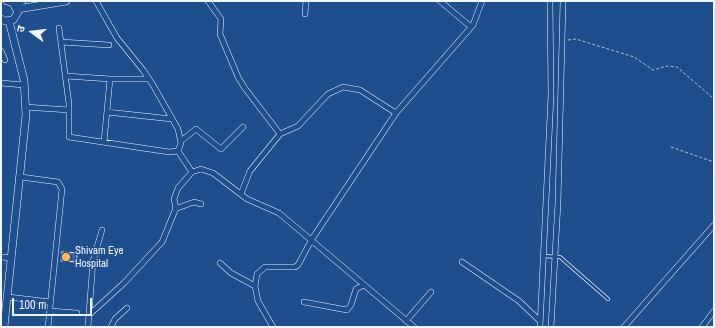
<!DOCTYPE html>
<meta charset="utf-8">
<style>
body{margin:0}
#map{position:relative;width:715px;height:328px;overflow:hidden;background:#1f4e8c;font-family:"Archivo Narrow","Noto Sans Devanagari",sans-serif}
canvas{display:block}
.frame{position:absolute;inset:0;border:2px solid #f2f6ff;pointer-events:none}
.north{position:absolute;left:12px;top:12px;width:40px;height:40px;-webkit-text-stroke:3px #1f4e8c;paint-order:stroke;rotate:285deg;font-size:11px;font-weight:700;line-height:16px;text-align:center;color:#f2f6ff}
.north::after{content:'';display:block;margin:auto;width:14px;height:18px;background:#f2f6ff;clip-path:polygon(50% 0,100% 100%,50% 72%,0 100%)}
.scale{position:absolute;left:12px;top:298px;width:80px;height:18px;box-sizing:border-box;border:2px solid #f2f6ff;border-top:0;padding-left:5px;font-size:12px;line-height:14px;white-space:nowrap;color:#f2f6ff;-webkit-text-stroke:3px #1f4e8c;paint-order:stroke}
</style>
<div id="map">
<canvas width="715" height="328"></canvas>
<div class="frame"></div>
<div class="north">उ</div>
<div class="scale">100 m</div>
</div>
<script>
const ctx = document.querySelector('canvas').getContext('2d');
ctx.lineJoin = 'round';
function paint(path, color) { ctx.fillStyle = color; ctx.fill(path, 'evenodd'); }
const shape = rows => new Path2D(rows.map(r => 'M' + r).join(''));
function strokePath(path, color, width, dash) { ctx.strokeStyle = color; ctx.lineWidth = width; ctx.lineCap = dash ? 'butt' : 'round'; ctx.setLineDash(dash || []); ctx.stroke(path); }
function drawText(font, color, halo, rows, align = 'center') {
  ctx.font = font + ' "Archivo Narrow",sans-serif'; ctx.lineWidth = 3; ctx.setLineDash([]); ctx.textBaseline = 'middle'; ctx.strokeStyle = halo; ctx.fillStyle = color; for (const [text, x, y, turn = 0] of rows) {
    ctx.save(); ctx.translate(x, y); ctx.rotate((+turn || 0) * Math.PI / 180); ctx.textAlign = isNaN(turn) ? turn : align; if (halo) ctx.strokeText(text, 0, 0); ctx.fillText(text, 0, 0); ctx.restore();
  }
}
const building = shape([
 [62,252,77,253,77,262,61,261,62,252]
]);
const path = shape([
 [568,40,576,39,634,57,653,70,667,66,677,67,714,99],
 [671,147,714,162]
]);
const lane = shape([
 [543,256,560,257,608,299]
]);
const street = shape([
 [208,1,221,19,220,34,238,77,244,87,280,134,250,171,241,194],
 [440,1,471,27],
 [305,14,306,1],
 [59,28,69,104,69,137,169,152,178,151,181,143,178,129,153,85,143,70,117,38,96,1],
 [61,42,109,45],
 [1,51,5,60],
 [66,76,110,79,149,79],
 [1,83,24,85],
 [25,107,69,110],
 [107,112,172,119],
 [280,134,298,126,328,94,343,87,360,90,396,113],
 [181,141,196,129,221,149,243,127],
 [104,142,110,79],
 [178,151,192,172],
 [21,177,58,182,62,189,48,327],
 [175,209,194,202,201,204],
 [1,257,12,258],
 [462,262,519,301,540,321],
 [220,263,231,273,255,286],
 [8,297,51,302],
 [304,302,347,310,351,305,356,289,364,285],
 [50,311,77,313],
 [90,314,124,283,162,242,176,208,174,199,178,188,192,172,201,169,213,173,247,199,279,213,414,327],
 [406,321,431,292],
 [88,327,93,261,102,230],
 [111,327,115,319,127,308],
 [273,327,258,301,255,286,257,274,265,267,295,267,298,265,312,239,396,113,473,25,482,1],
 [540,327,551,95,550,1],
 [551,327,558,202,563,1],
 [624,327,714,225],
 [702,327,714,311]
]);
const secondary = shape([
 [13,3,22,1],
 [18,9,66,1],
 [1,19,5,21,13,20,18,12,13,3,7,1],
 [4,327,26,115,24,80,9,21]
]);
const markers = [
 [66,257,5,"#ffb74d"]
];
const poiNames = [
 ["Shivam Eye",75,251],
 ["Hospital",75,264]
];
paint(building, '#3563a3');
strokePath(building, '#f2f6ff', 1);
strokePath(lane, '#f2f6ff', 4);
strokePath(street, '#f2f6ff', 6);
strokePath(secondary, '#f2f6ff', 8);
strokePath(path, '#b3c4dc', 1, [3, 2]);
strokePath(lane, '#1f4e8c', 2.5);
strokePath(street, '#1f4e8c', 5);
strokePath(secondary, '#1f4e8c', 7);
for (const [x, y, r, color] of markers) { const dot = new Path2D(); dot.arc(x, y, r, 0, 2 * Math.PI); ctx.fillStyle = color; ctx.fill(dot); strokePath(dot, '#1f4e8c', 1.5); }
drawText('11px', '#f2f6ff', '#1f4e8c', poiNames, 'left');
</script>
